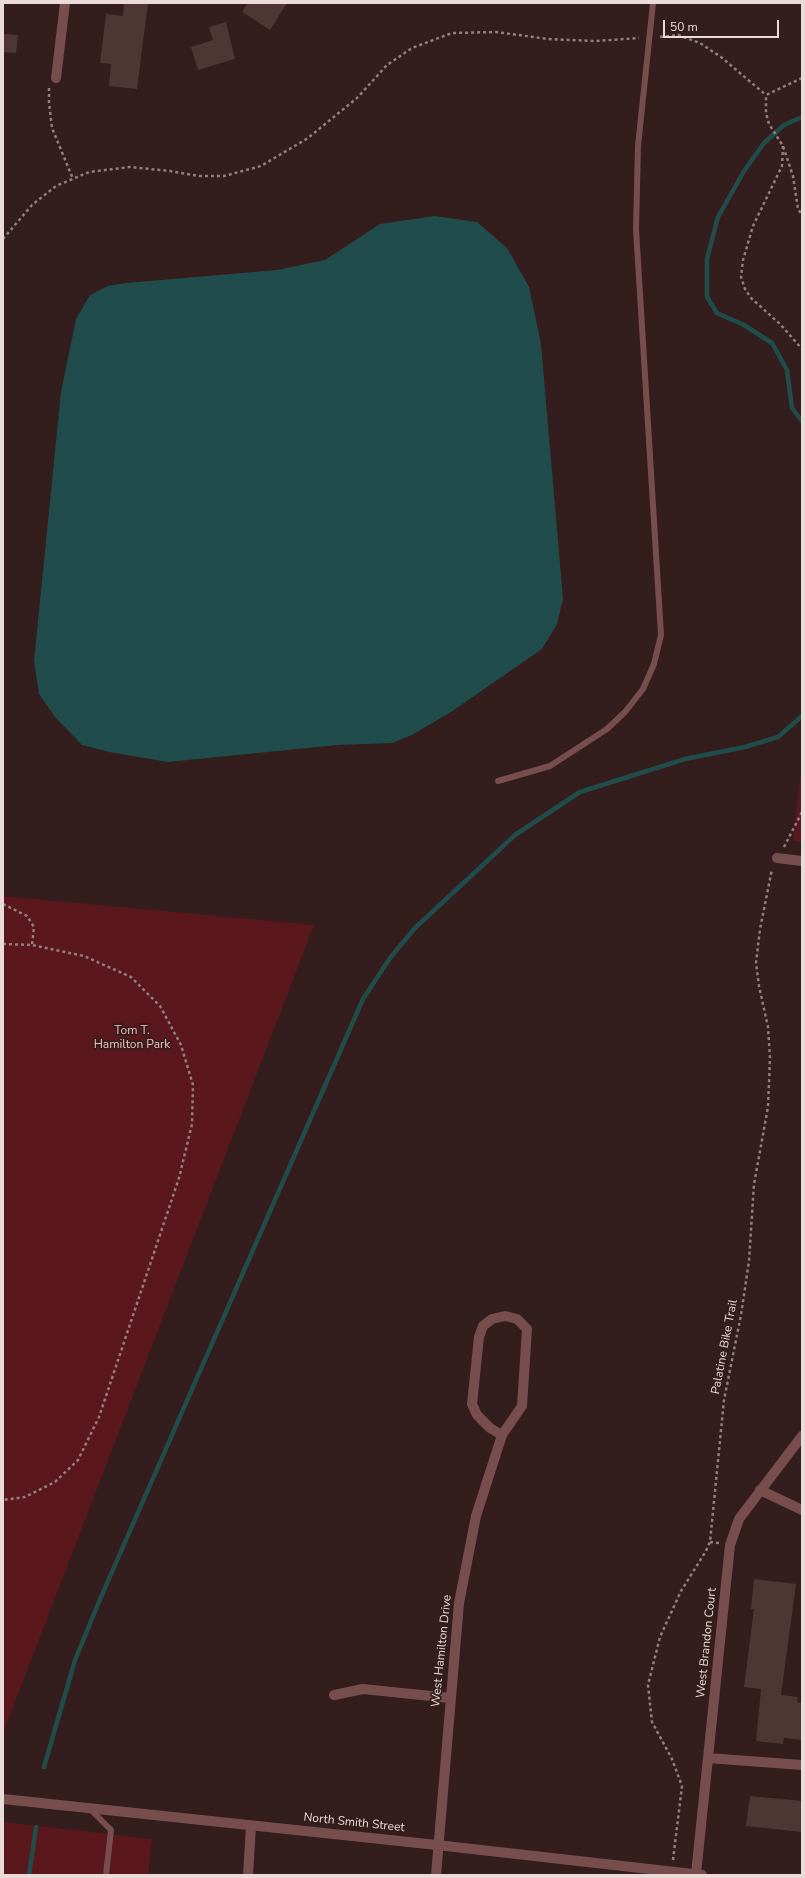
<!DOCTYPE html>
<style>
body{margin:0}
#map{position:relative;width:805px;height:1878px;overflow:hidden;background:#331d1d;font-family:"Nunito Sans",sans-serif}
canvas{display:block}
.frame{position:absolute;inset:0;border:4px solid #eadad9;pointer-events:none}
.scale{position:absolute;left:663px;top:20px;width:116px;height:18px;box-sizing:border-box;border:2px solid #eadad9;border-top:0;padding-left:5px;font-size:12px;line-height:14px;white-space:nowrap;color:#eadad9;-webkit-text-stroke:3px #331d1d;paint-order:stroke}
</style>
<div id="map">
<canvas width="805" height="1878"></canvas>
<div class="frame"></div>
<div class="scale">50 m</div>
</div>
<script>
const ctx = document.querySelector('canvas').getContext('2d');
ctx.lineJoin = 'round';
function paint(path, color) { ctx.fillStyle = color; ctx.fill(path, 'evenodd'); }
const shape = rows => new Path2D(rows.map(r => 'M' + r).join(''));
function strokePath(path, color, width, dash) { ctx.strokeStyle = color; ctx.lineWidth = width; ctx.lineCap = dash ? 'butt' : 'round'; ctx.setLineDash(dash || []); ctx.stroke(path); }
function drawText(font, color, halo, rows, align = 'center') {
  ctx.font = font + ' "Nunito Sans",sans-serif'; ctx.lineWidth = 3.5; ctx.setLineDash([]); ctx.textBaseline = 'middle'; ctx.strokeStyle = halo; ctx.fillStyle = color; for (const [text, x, y, turn = 0] of rows) {
    ctx.save(); ctx.translate(x, y); ctx.rotate((+turn || 0) * Math.PI / 180); ctx.textAlign = isNaN(turn) ? turn : align; if (halo) ctx.strokeText(text, 0, 0); ctx.fillText(text, 0, 0); ctx.restore();
  }
}
const green = shape([
 [802,762,802,842,793,841],
 [3,896,314,925,3,1733],
 [3,1822,152,1839,148,1875,3,1875]
]);
const water = shape([
 [435,216,477,222,507,248,529,287,541,344,563,599,557,624,542,649,451,712,412,735,392,743,338,745,168,762,109,752,82,745,55,717,39,694,34,661,61,392,76,319,90,295,108,286,126,283,277,270,325,260,380,224]
]);
const stream = shape([
 [802,117,784,125,764,143,744,171,718,217,707,259,707,297,717,313,744,325,772,343,787,370,792,408,802,421],
 [44,1767,75,1660,101,1597,363,999,390,958,415,928,515,835,580,792,685,759,745,747,778,737,802,716],
 [29,1875,36,1827]
]);
const building = shape([
 [124,3,148,3,137,89,109,86,111,64,100,63,106,14,123,16],
 [248,3,287,3,270,30,242,12],
 [226,22,235,59,198,70,191,47,213,40,209,27],
 [3,34,18,35,16,53,3,52],
 [754,1579,796,1584,781,1695,798,1697,797,1702,802,1703,802,1740,784,1738,783,1744,756,1741,761,1689,744,1687,754,1609,751,1609],
 [750,1796,802,1801,802,1832,746,1826]
]);
const path = shape([
 [660,37,678,35,700,43,721,57,766,95],
 [802,78,766,95,766,113,769,124,783,146,793,176,798,209,802,215],
 [49,88,49,103,52,128,73,179],
 [783,146,782,166,753,226,743,260,741,277,745,289,751,298,780,324,802,349],
 [3,239,32,205,56,186,89,172,130,167,170,171,199,176,224,176,261,166,308,138,357,98,387,65,412,48,452,33,496,32,548,39,596,41,639,38],
 [784,847,802,812],
 [3,904,27,916,34,927,32,945],
 [3,944,32,945,84,956,131,977,160,1006,181,1045,193,1085,192,1124,179,1178,99,1417,78,1460,55,1482,25,1497,3,1500],
 [710,1542,719,1543],
 [673,1860,682,1786,672,1759,652,1722,648,1685,660,1637,681,1591,706,1551,710,1542,724,1400,741,1315,749,1261,754,1184,768,1107,770,1058,768,1027,759,986,756,963,760,929,772,869]
]);
const service = shape([
 [498,781,550,766,607,729,625,712,643,689,654,664,661,635,636,229,638,146,653,3],
 [90,1809,111,1830,106,1875]
]);
const minor = shape([
 [56,78,65,3],
 [777,858,802,861],
 [760,1490,802,1510],
 [334,1695,363,1689,450,1698],
 [708,1758,802,1765],
 [696,1874,730,1545,739,1519,802,1436],
 [248,1875,251,1826],
 [436,1875,459,1603,476,1516,502,1435,522,1406,527,1329,517,1319,505,1316,492,1319,483,1326,479,1337,472,1404,477,1415,490,1428,502,1435]
]);
const tertiary = shape([
 [3,1799,437,1845,702,1875]
]);
const parkNames = [
 ["Tom T.",132,1031],
 ["Hamilton Park",132,1045]
];
const streetNames = [
 ["Palatine Bike Trail",725,1347,-79],
 ["West Brandon Court",707,1643,-84],
 ["West Hamilton Drive",442,1651,-84],
 ["North Smith Street",354,1823,6]
];
paint(green, '#5a181d');
paint(water, '#204d4b');
strokePath(stream, '#204d4b', 4.5);
paint(building, '#4e3635');
strokePath(path, '#927f7f', 2.5, [3, 3]);
strokePath(service, '#774e4d', 6);
strokePath(minor, '#774e4d', 10);
strokePath(tertiary, '#774e4d', 10);
drawText('12px', '#f6c0bf', '#331d1d', parkNames);
drawText('12px', '#eadad9', '#331d1d', streetNames);
</script>
